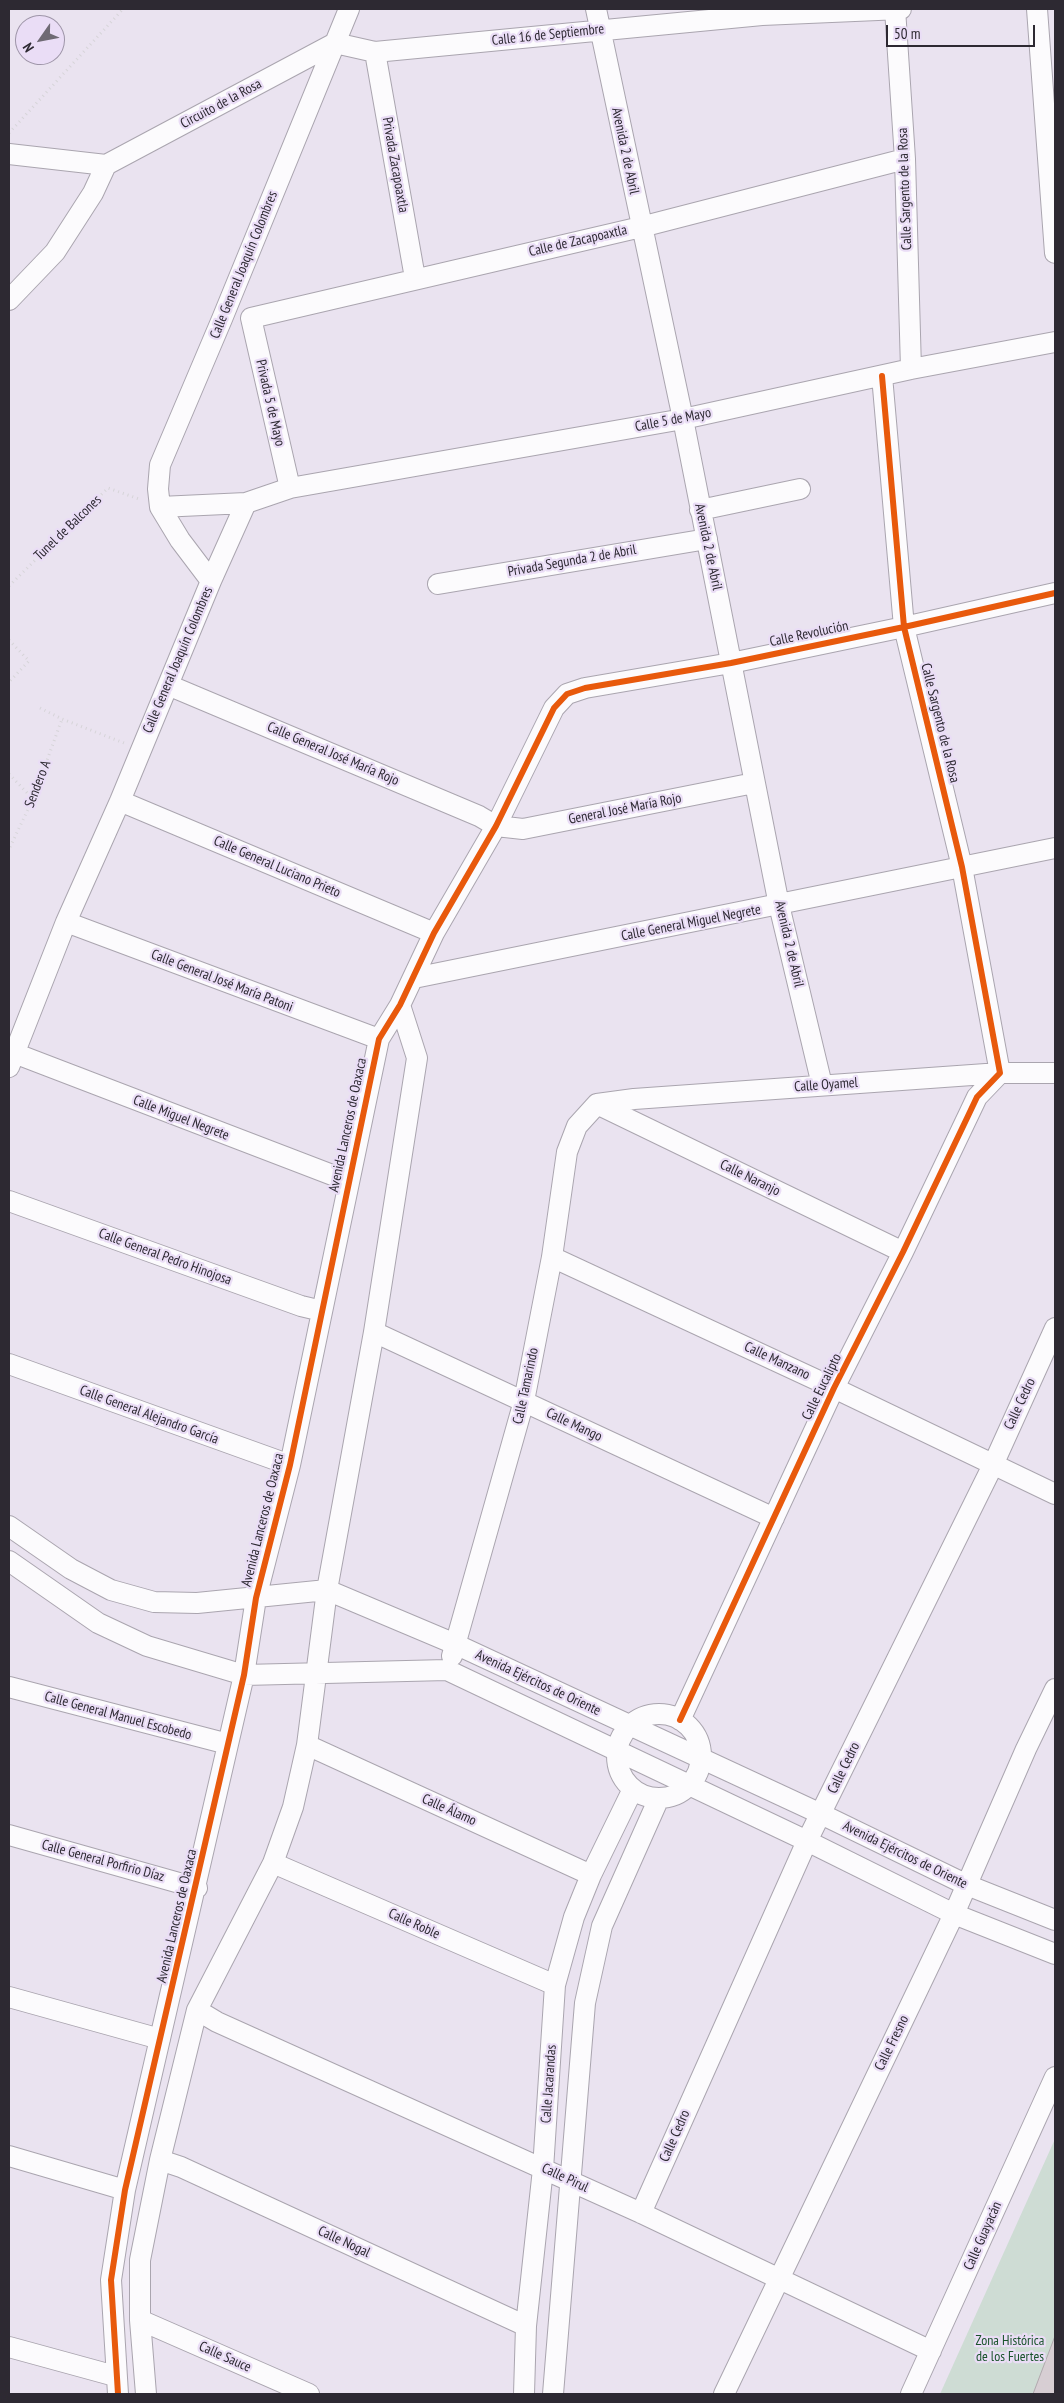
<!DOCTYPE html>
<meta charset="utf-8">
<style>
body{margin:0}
#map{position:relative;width:1064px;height:2403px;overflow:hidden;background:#eae3f0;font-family:"PT Sans Narrow",sans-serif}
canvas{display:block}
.frame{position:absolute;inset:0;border:10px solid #2d2932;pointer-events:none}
.north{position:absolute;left:15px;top:15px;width:50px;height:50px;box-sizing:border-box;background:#eaddf6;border:1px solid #9e95a8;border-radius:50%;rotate:237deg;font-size:14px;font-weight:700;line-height:20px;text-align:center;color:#2d2932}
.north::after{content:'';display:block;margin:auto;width:18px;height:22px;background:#6f6a74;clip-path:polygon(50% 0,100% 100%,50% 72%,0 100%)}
.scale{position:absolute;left:886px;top:25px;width:149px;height:22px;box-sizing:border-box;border:2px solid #2d2932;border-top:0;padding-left:6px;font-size:15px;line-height:18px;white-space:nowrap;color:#2d2932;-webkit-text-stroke:4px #eaddf6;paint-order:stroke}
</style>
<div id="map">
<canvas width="1064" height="2403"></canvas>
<div class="frame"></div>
<div class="north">N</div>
<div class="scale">50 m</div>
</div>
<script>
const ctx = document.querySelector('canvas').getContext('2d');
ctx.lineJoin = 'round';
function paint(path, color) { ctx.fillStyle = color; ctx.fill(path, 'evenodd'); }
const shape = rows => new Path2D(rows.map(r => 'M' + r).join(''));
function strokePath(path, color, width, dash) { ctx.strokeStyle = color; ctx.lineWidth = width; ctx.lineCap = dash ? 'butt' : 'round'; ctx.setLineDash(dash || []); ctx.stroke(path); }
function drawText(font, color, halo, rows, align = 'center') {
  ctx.font = font + ' "PT Sans Narrow",sans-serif'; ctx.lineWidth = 4.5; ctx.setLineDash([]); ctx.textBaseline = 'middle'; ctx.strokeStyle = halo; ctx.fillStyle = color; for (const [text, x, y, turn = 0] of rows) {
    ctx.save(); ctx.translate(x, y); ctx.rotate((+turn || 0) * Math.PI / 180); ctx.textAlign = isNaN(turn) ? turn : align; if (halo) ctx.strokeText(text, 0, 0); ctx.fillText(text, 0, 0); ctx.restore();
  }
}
const green = shape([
 [1055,2139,1055,2394,940,2394]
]);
const shadow = shape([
 [1055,2340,1055,2394,1035,2394]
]);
const building = shape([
 [1055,2336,1055,2394,1033,2394,1055,2336]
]);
const path = shape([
 [9,133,123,9],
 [9,586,108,488,139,499],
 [9,640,29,661,9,682],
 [40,708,62,719,124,743],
 [9,774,33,799],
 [10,847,33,799,62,719]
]);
const minor = shape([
 [596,9,683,419,779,905,822,1085],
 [895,9,905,159,911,369],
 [1037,9,1055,253],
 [375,52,415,278],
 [9,154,106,165,335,43,375,52,762,15,901,9],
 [9,300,55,252,93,193,106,165],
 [290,488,251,318,641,227,905,159],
 [160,507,246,503,290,488,683,419,911,369,1055,342],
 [700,510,800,489],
 [211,581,180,540,160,507,158,489,160,465,222,319,349,9],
 [438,584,707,539],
 [168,685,479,816,496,826,523,829,754,783],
 [120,801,434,933],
 [66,922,379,1039],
 [414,978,1055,848],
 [14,1053,348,1181],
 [9,1067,66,922,120,801,211,581,246,503],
 [597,1104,634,1099,1000,1073,1055,1073],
 [597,1104,903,1252],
 [9,1201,301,1306,322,1311],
 [552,1257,834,1388,1055,1494],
 [374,1332,774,1518],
 [9,1364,290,1465],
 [9,1526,71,1569,111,1590,154,1602,197,1603,327,1590,455,1644,821,1814,967,1885,1055,1920],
 [9,1561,98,1623,147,1646,244,1675,447,1670,807,1841,954,1914,1055,1954],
 [452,1656,524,1401,552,1257,567,1152,577,1126,597,1104],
 [9,1687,228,1744],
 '617 1756a42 42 0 1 1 84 0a42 42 0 1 1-84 0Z',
 [680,1720,834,1388,903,1252,968,1116,977,1097,1000,1073,962,867,904,627,882,376],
 [307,1745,591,1875],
 [9,1835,197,1888],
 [273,1863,555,1985],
 [9,1997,160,2039],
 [197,2010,217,2022,641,2213,931,2351],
 [9,2156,125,2190],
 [160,2160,181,2167,526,2326],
 [641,2213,807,1841,993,1465,1055,1328],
 [140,2320,309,2394],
 [9,2347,115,2376],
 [118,2394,111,2280,125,2190,244,1675,256,1598,290,1465,379,1039,400,1005,434,933,496,826,554,708,567,694,585,688,731,663,904,627,1055,593],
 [146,2394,140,2320,140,2260,160,2160,197,2010,273,1863,293,1807,307,1745,327,1590,374,1332,417,1058,400,1005],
 [524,2394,526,2326,543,2169,555,1985,574,1917,591,1875,633,1789],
 [553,2394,585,2003,602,1926,659,1798],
 [724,2394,954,1914,1026,1749,1055,1689],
 [911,2394,1055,2077]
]);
const cycleway = shape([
 [680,1720,834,1388,903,1252,968,1116,977,1097,1000,1073,962,867,904,627,882,376],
 [118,2394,111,2280,125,2190,244,1675,256,1598,290,1465,379,1039,400,1005,434,933,496,826,554,708,567,694,585,688,731,663,904,627,1055,593]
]);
const streetNames = [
 ["Calle 16 de Septiembre",548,35,-6],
 ["Circuito de la Rosa",221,104,-28],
 ["Avenida 2 de Abril",625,151,78],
 ["Privada Zacapoaxtla",395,165,80],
 ["Calle Sargento de la Rosa",905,189,-92],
 ["Calle de Zacapoaxtla",578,241,-13],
 ["Calle General Joaquín Colombres",244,265,-68],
 ["Privada 5 de Mayo",270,403,77],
 ["Calle 5 de Mayo",673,420,-11],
 ["Tunel de Balcones",68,528,-44],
 ["Avenida 2 de Abril",708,547,78],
 ["Privada Segunda 2 de Abril",572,561,-10],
 ["Calle Revolución",809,634,-12],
 ["Calle General Joaquín Colombres",178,660,-67],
 ["Calle Sargento de la Rosa",940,723,76],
 ["Calle General José María Rojo",333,754,23],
 ["Sendero A",38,784,-69],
 ["General José María Rojo",625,809,-11],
 ["Calle General Luciano Prieto",277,867,23],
 ["Calle General Miguel Negrete",691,923,-11],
 ["Avenida 2 de Abril",789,944,77],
 ["Calle General José María Patoni",222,981,21],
 ["Calle Oyamel",826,1085,-4],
 ["Calle Miguel Negrete",181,1118,21],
 ["Avenida Lanceros de Oaxaca",348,1125,-78],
 ["Calle Naranjo",750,1178,26],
 ["Calle General Pedro Hinojosa",165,1257,20],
 ["Calle Manzano",777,1361,25],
 ["Calle Tamarindo",526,1386,-78],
 ["Calle Eucalipto",822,1387,-64],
 ["Calle Cedro",1020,1404,-65],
 ["Calle General Alejandro García",149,1415,20],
 ["Calle Mango",574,1425,25],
 ["Avenida Lanceros de Oaxaca",263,1520,-76],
 ["Avenida Ejércitos de Oriente",538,1683,25],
 ["Calle General Manuel Escobedo",118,1716,15],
 ["Calle Cedro",844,1768,-64],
 ["Calle Álamo",449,1810,24],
 ["Avenida Ejércitos de Oriente",905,1855,26],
 ["Calle General Porfirio Díaz",103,1861,15],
 ["Avenida Lanceros de Oaxaca",177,1916,-77],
 ["Calle Roble",414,1924,24],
 ["Calle Fresno",892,2043,-64],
 ["Calle Jacarandas",549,2084,-86],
 ["Calle Cedro",675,2136,-66],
 ["Calle Pirul",565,2178,25],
 ["Calle Guayacán",983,2236,-66],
 ["Calle Nogal",344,2242,25],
 ["Calle Sauce",225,2357,24]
];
const parkNames = [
 ["Zona Histórica",1010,2341],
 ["de los Fuertes",1010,2357]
];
paint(green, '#cedcd4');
paint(shadow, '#0003');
paint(building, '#d7ced3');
strokePath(building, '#b2aaaf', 1);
strokePath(minor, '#aaa5af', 22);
strokePath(path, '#d6d4d8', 3, [1, 4]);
strokePath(minor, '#fcfbfd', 20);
strokePath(cycleway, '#e8590c', 6);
drawText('14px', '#2d2932', '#eaddf6', streetNames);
drawText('14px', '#1a542c', '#eaddf6', parkNames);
</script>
